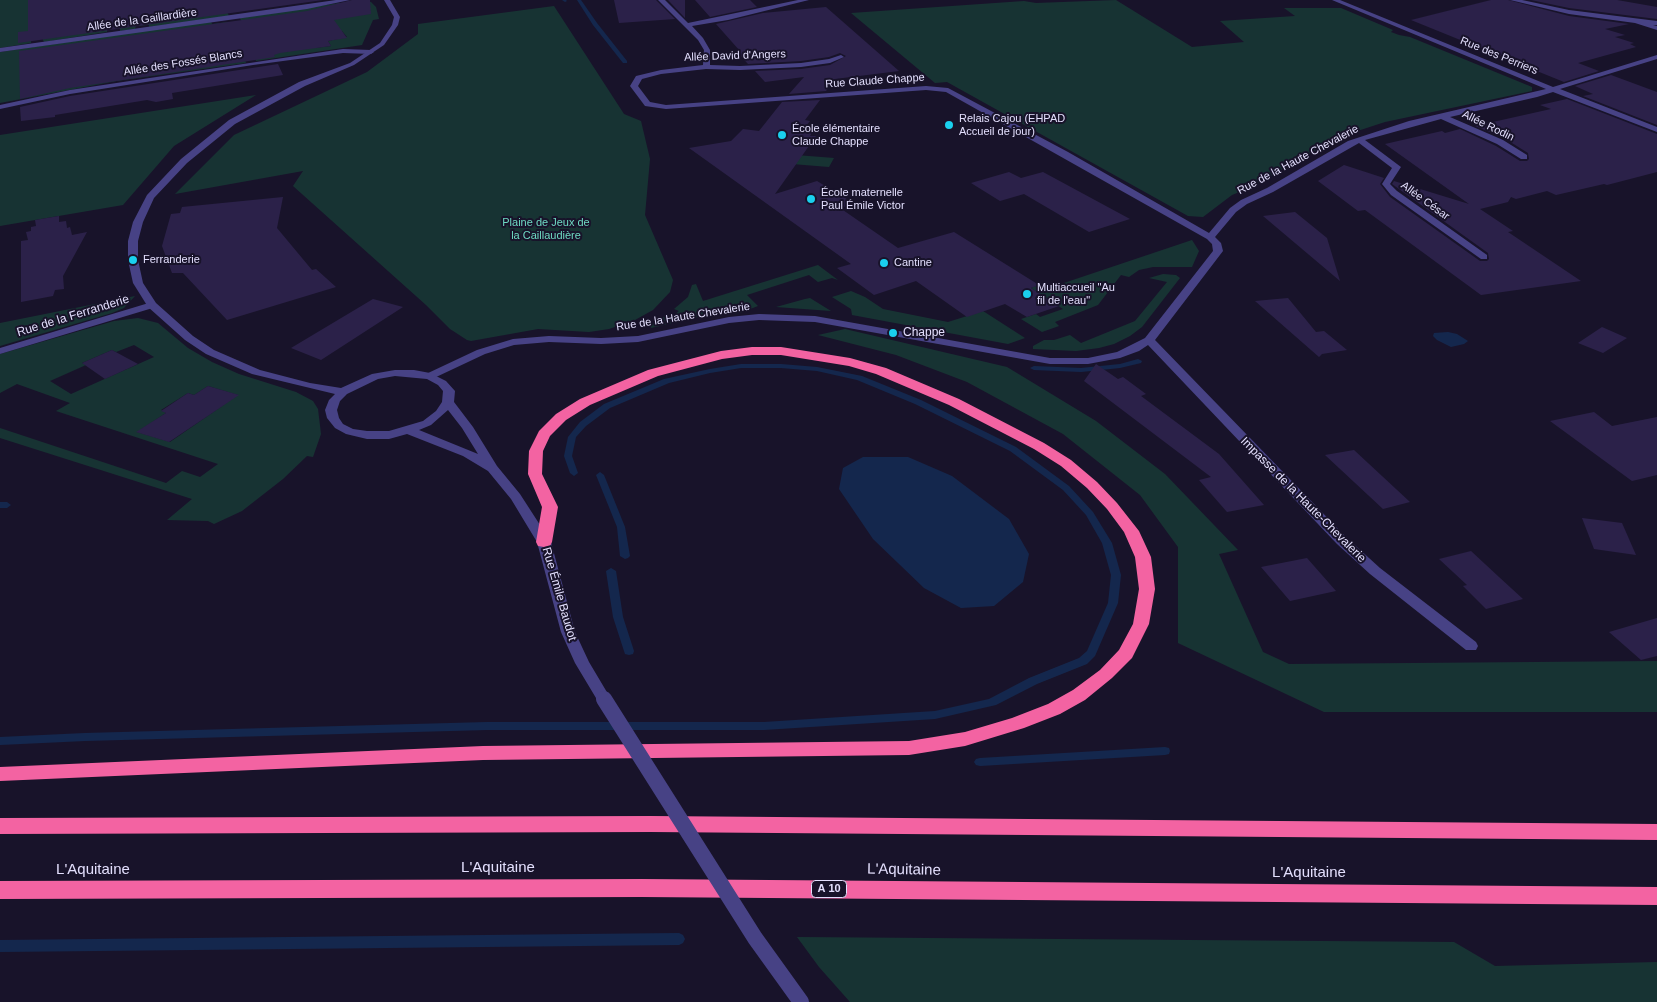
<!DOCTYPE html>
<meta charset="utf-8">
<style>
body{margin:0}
canvas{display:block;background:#18132a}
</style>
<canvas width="1657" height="1002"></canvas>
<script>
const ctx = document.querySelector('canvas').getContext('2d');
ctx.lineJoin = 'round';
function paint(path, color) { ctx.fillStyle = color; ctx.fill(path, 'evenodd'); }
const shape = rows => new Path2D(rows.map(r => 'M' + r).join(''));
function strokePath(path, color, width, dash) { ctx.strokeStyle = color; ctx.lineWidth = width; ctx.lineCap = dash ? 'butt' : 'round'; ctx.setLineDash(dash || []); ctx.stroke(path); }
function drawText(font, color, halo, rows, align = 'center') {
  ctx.font = font + ' Helvetica,sans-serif'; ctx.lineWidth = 4; ctx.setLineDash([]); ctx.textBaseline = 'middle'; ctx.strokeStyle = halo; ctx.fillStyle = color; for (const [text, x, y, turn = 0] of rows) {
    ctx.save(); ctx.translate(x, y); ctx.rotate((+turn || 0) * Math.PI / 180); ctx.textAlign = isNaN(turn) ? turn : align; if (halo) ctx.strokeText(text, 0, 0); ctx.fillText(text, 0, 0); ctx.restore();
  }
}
const green = shape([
 [0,0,222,0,229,16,149,27,149,25,136,26,135,29,120,31,120,28,107,30,107,32,44,42,42,38,31,40,31,43,0,48],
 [1116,0,1192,47,1244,42,1220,21,1295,16,1284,8,1341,8,1393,30,1391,32,1399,35,1410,37,1532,87,1532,91,1385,122,1339,137,1254,186,1232,195,1203,217,1188,216,947,82,935,83,851,13,1024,1,1036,3],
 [371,2,376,7,379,19,373,20,362,45,256,61,240,18,339,3],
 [342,31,347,37,328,41,331,46,315,48,308,36],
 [554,6,624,114,641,121,650,159,645,215,673,280,670,292,653,310,635,320,609,329,589,332,538,329,471,341,467,340,450,329,426,305,293,186,303,171,175,194,234,135,367,72,418,34,418,24],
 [211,21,212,24,227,22,235,24,246,63,117,81,0,103,0,52],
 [256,95,174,146,123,205,0,226,0,135],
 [796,155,834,158,829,167,792,164],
 [1192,240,1199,251,1192,267,1153,267,1139,270,1129,277,1121,275,1098,305,1055,322,1059,326,1042,332,1021,319,1036,314,1040,317,1063,309,1031,288,1042,283,1049,288],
 [818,265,838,280,832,278,818,282,809,275,747,295,758,306,740,313,707,315,651,328,650,325,667,315,673,316,679,311,674,309,688,297,692,285,696,284,703,301],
 [1163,274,1176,275,1180,278,1142,327,1130,336,1114,344,1099,348,1076,351,1033,349,1033,346,1044,340,1054,340,1070,335,1081,343,1135,321,1167,282,1149,278],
 [851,291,865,297,883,309,948,322,983,311,1025,338,1008,344,852,315,851,309,832,297],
 [135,296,124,308,112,313,0,346,0,323],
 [810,298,831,311,776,307,805,299],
 [138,318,158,323,188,348,212,362,239,374,296,392,313,401,318,409,321,434,313,457,307,456,283,479,242,511,214,524,208,521,167,520,192,499,0,438,0,428,166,483,182,471,200,477,218,464,56,411,70,403,17,384,0,393,0,354,114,321],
 [134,345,154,357,71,394,50,381,86,365,82,363,112,350,116,352],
 [208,386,238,395,170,442,137,432,166,413,161,410,188,393,194,395],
 [845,329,1007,367,1096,421,1165,474,1238,550,1219,554,1263,652,1289,664,1657,661,1657,712,1324,712,1178,643,1178,547,1140,495,1063,434,967,382,896,355,818,335],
 [797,937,1454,942,1495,966,1657,962,1657,1002,850,1002,819,967]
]);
const water = shape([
 [1448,332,1457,334,1468,341,1464,344,1451,347,1437,340,1433,336,1434,333],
 [863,457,908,457,952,476,1009,519,1029,554,1023,582,994,606,961,608,924,588,873,539,839,489,843,468]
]);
const stream = shape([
 [562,0,566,0,567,1,565,2,562,0],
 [577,0,581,0,597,23,627,61,627,63,623,63,593,25,577,0],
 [1138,359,1142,361,1141,363,1120,368,1081,372,1034,370,1030,368,1034,366,1081,368,1120,364,1138,359],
 [741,364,781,364,817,367,862,376,921,400,1016,447,1069,486,1093,512,1112,543,1121,575,1118,603,1095,656,1087,664,1037,684,996,705,935,719,764,730,487,730,85,741,0,745,0,737,85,733,487,722,764,722,935,711,989,699,1029,678,1079,658,1087,651,1108,603,1111,575,1102,543,1086,515,1063,490,1010,451,915,404,857,380,817,371,781,368,741,368,710,373,669,383,610,408,586,426,576,437,572,456,578,473,574,476,570,473,564,456,568,437,580,422,604,404,664,379,710,369,741,364],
 [600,472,604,475,625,527,630,556,628,558,625,559,620,556,617,527,596,475,600,472],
 [0,502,7,502,11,505,7,508,0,508,0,502],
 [611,568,616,571,623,617,634,651,633,654,629,655,625,654,624,651,613,617,606,571,611,568],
 [1165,747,1169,748,1170,751,1169,754,1165,755,980,766,976,765,974,762,976,759,980,758,1165,747],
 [679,933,683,935,685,939,683,943,679,945,0,952,0,940,679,933]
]);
const building = shape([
 [28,0,323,0,18,43,18,32,28,31],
 [352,0,370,0,371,14,334,20,347,38,328,41,331,46,280,53,274,55,275,57,70,88,20,99,19,51,307,11],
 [614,0,656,0,675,19,619,23],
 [668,0,685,0,685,18],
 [695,0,750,0,757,7,710,17],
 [1491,0,1508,0,1569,16,1629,24,1605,29,1625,35,1615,37,1634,43,1630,44,1636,47,1578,63,1599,71,1564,82,1411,20],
 [1531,0,1617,0,1657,7,1657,19,1569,8],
 [826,7,899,71,835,79,826,91,789,94,804,77,765,82,755,71,801,69,830,65,846,56,840,53,829,57,801,61,748,64,736,51,740,51,716,24,763,13],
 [278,64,283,75,172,93,173,99,156,102,147,100,55,115,55,117,21,121,20,107,70,96],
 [1611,75,1657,92,1657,125,1583,96,1593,94,1575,86],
 [1567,99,1657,134,1657,172,1607,185,1604,184,1556,195,1547,191,1516,199,1511,197,1508,202,1480,209,1513,231,1508,232,1581,281,1481,295,1365,210,1358,211,1318,181,1344,165,1384,178,1380,184,1390,197,1480,261,1487,261,1489,259,1488,253,1392,184,1394,181,1469,204,1385,144,1442,131,1445,133,1460,129,1496,146,1520,161,1527,161,1529,159,1528,153,1504,138,1475,126,1551,109,1540,105],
 [820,100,805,120,810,121,805,127,815,128,810,136,816,136,775,194,817,181,855,204,840,208,898,248,954,232,1039,285,1031,288,1059,306,1027,317,1005,304,967,317,916,281,874,295,837,268,851,264,689,148,731,141,743,129,759,131,782,102],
 [1009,172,1021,178,1043,172,1130,219,1089,232,1024,194,1000,201,971,183],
 [283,197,277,228,312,270,316,269,336,287,227,320,183,273,172,273,162,246,171,214,180,213,182,207],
 [1295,212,1327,238,1340,281,1263,216],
 [59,216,59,222,66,221,67,228,70,227,72,235,87,232,63,276,64,289,55,290,53,296,21,302,21,241,28,240,26,232,31,231,31,227,36,226,35,220],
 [1288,298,1316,332,1324,331,1347,350,1322,354,1319,357,1255,301],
 [373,299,403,307,321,360,291,348],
 [1602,327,1627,338,1603,353,1578,343],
 [112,350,138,364,105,379,82,363],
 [1096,364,1118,379,1123,377,1146,394,1141,396,1219,454,1264,505,1227,512,1199,480,1211,477,1084,381],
 [208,386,239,395,169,442,136,432,166,413,161,411,188,393,194,395],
 [1594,412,1612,426,1657,417,1657,475,1632,481,1550,421],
 [1354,450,1410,502,1383,509,1325,455],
 [1582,518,1622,523,1636,555,1594,549],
 [1471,551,1499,577,1523,599,1486,609,1463,586,1467,585,1439,559],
 [1307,558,1336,591,1290,601,1261,567],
 [1657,618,1657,656,1641,660,1609,632]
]);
const minor = shape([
 [336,0,350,0,307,9,0,52,0,48,336,0],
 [658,0,665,0,688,23,798,0,809,0,728,20,692,26,703,38,710,50,710,65,740,66,801,63,829,59,841,55,844,57,830,63,801,67,740,70,706,69,661,74,642,79,638,86,650,102,666,105,926,86,948,88,1068,152,1209,233,1230,208,1241,200,1267,188,1348,141,1409,121,1546,89,1332,0,1340,0,1553,87,1657,55,1657,59,1560,89,1657,127,1657,132,1553,92,1537,97,1450,117,1503,140,1527,155,1527,159,1521,159,1497,144,1441,119,1365,140,1401,167,1390,184,1397,191,1487,255,1487,259,1481,259,1391,195,1382,184,1392,168,1359,143,1273,192,1247,204,1236,212,1215,237,1221,243,1223,251,1155,340,1347,538,1380,568,1476,642,1478,646,1476,650,1466,650,1370,574,1337,544,1148,345,1139,351,1120,358,1088,364,1050,364,815,322,759,320,729,323,638,342,601,344,549,342,514,345,485,354,434,378,426,378,425,376,426,374,477,350,513,339,549,336,601,338,638,336,729,317,759,314,815,316,1050,358,1088,358,1117,352,1145,338,1213,251,1212,244,1207,239,946,92,926,90,666,109,645,106,630,86,636,76,661,70,703,65,704,50,698,40,658,0],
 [1510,0,1522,0,1569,10,1657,21,1657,25,1653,25,1657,26,1657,30,1635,23,1569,14,1510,0],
 [343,49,371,50,374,52,371,54,343,53,253,65,70,94,0,109,0,105,70,90,343,49],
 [152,302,157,305,156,307,0,354,0,348,152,302]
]);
const tertiary = shape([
 [384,0,390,0,400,17,398,25,384,45,354,65,305,86,235,124,187,163,154,198,143,222,138,241,138,260,143,283,156,303,193,336,214,350,260,370,310,383,341,388,372,374,395,370,414,370,430,373,446,381,455,391,454,402,473,427,497,466,520,494,551,542,575,632,589,662,611,699,609,703,604,705,599,703,575,663,561,632,537,542,511,499,488,471,463,456,407,434,389,439,367,439,346,434,335,428,327,418,325,410,329,400,335,394,252,374,206,354,185,340,148,307,133,283,128,260,128,241,133,222,147,195,181,159,229,120,299,82,350,63,380,43,392,25,394,17,384,0],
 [395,376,427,379,438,385,443,391,442,402,436,411,423,421,389,431,367,431,353,429,343,424,339,418,337,410,340,401,347,394,378,379,395,376],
 [448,410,462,428,478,454,419,430,431,425,448,410]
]);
const motorway = shape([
 [752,347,781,347,850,358,886,368,959,399,1044,443,1071,460,1097,482,1117,503,1139,531,1151,557,1155,589,1149,624,1132,658,1112,678,1085,700,1060,714,1024,728,965,746,909,755,483,760,0,781,0,767,483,746,909,741,965,732,1012,718,1048,704,1073,690,1100,670,1119,650,1133,624,1139,589,1135,557,1124,532,1107,509,1087,488,1061,466,1034,449,949,405,876,374,849,366,781,355,752,355,722,359,658,376,590,405,566,420,550,436,543,451,542,474,558,507,552,542,550,546,544,547,538,546,536,542,542,507,528,474,529,451,539,431,556,414,580,399,648,370,721,351,752,347],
 [651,816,1657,824,1657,840,651,832,0,834,0,818,651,816],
 [642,879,1657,887,1657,905,642,897,0,899,0,881,642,879]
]);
const tertiaryBridge = shape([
 [604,699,755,938,801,1002]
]);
const markers = [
 [949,125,5,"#1ad0ee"],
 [782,135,5,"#1ad0ee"],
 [811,199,5,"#1ad0ee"],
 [133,260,5,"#1ad0ee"],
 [884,263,5,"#1ad0ee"],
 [1027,294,5,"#1ad0ee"],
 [893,333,5,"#1ad0ee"]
];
const farStreetnames = [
 ["Allée de la Gaillardière",142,20,-8],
 ["Allée David d'Angers",735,56,-2],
 ["Rue des Perriers",1499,56,22],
 ["Allée des Fossés Blancs",183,63,-9],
 ["Rue Claude Chappe",875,81,-4],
 ["Allée Rodin",1488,126,26],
 ["Rue de la Haute Chevalerie",1298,160,-28],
 ["Allée César",1425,201,36],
 ["Rue de la Haute Chevalerie",683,317,-9]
];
const farPoinames = [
 ["Relais Cajou (EHPAD",959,119],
 ["Accueil de jour)",959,132],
 ["École élémentaire",792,129],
 ["Claude Chappe",792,142],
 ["École maternelle",821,193],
 ["Paul Émile Victor",821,206],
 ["Ferranderie",143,260],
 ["Cantine",894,263],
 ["Multiaccueil \"Au",1037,288],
 ["fil de l'eau\"",1037,301]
];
const farParknames = [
 ["Plaine de Jeux de",546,223],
 ["la Caillaudière",546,236]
];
const shields = [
 [829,889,35]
];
const shieldNames = [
 ["A 10",829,889]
];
const streetNames = [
 ["Rue de la Ferranderie",73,316,-17],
 ["Impasse de la Haute-Chevalerie",1303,500,45],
 ["Rue Émile Baudot",559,594,74]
];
const poiNames = [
 ["Chappe",903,333]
];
const nearStreetnames = [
 ["L'Aquitaine",498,868],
 ["L'Aquitaine",93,870],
 ["L'Aquitaine",904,870,1],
 ["L'Aquitaine",1309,873]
];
paint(green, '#173333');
paint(water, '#14274d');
paint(stream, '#14274d');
paint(building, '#2b2149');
paint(minor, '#474285');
paint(tertiary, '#474285');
paint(motorway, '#f363a2');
strokePath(tertiaryBridge, '#474285', 16);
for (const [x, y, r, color] of markers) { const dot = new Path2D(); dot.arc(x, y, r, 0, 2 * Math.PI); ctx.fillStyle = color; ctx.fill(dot); strokePath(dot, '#18132a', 2); }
drawText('11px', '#e3dffd', '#18132a', farStreetnames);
drawText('11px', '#e3dffd', '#18132a', farPoinames, 'left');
drawText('11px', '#6ed9c2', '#18132a', farParknames);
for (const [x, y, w] of shields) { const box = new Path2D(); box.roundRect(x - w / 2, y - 8.5, w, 17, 4); ctx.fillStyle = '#18132a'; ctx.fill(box); strokePath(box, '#e3dffd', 1); }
drawText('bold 11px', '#e3dffd', null, shieldNames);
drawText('12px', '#e3dffd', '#18132a', streetNames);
drawText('12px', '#e3dffd', '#18132a', poiNames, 'left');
drawText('15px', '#e3dffd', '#18132a', nearStreetnames);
</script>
